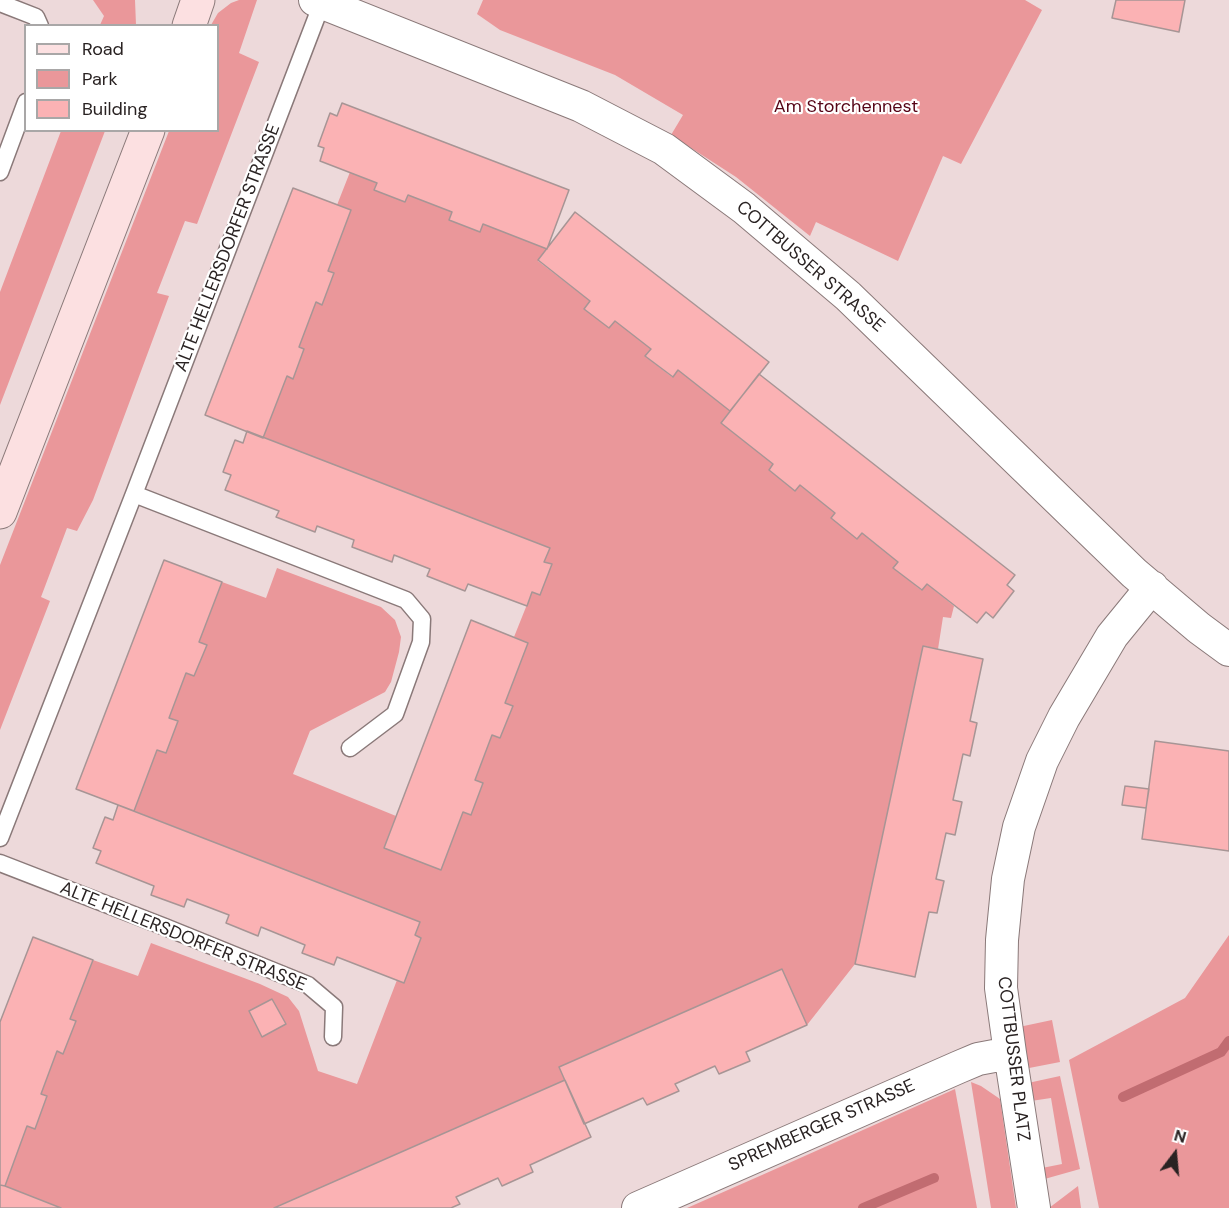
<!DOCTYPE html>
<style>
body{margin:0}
#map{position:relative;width:1229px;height:1208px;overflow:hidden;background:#edd9da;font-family:"DM Sans",sans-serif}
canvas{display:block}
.legend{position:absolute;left:24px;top:24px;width:195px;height:108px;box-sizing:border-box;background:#fff;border:2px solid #a9a7a7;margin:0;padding:8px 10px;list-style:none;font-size:18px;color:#292222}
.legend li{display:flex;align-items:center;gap:12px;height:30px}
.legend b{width:30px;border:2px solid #a9a7a7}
.north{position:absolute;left:1145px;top:1124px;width:60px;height:60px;-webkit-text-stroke:4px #fff;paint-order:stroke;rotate:16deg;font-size:16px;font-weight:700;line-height:24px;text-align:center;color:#292222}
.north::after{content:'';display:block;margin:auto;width:21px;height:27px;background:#292222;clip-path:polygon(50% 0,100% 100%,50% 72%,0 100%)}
</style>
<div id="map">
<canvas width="1229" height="1208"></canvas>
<ul class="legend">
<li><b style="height:8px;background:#fce0e1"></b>Road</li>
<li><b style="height:16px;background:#ea979a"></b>Park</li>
<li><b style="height:16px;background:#fbb2b4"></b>Building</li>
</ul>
<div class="north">N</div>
</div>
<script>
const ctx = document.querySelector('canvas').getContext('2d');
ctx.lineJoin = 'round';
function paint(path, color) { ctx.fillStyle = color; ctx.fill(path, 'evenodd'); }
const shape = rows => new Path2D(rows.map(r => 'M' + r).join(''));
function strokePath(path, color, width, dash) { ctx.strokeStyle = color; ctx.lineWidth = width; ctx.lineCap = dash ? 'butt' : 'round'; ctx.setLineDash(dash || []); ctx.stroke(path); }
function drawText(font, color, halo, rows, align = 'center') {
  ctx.font = font + ' "DM Sans",sans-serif'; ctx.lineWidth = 4.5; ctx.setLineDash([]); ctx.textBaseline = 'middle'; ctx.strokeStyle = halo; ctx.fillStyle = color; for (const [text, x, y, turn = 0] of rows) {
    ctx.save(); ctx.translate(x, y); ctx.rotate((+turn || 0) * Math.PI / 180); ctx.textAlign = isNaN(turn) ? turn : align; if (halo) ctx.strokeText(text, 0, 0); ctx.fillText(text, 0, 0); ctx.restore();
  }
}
const green = shape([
 [93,0,135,0,136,25,100,25,104,16],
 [239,0,257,0,239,53,259,62,197,224,185,221,157,293,169,296,93,500,77,531,67,528,41,597,50,601,0,730,0,565,169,131,218,130,218,26,211,25,218,13,231,3],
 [483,0,1025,0,1042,10,961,164,943,156,898,261,816,222,810,236,736,177,671,135,683,115,615,75,500,30,477,14],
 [61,131,105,131,0,405,0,292],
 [350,172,377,183,374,189,405,202,408,195,452,212,480,231,483,224,547,249,538,261,590,301,585,309,615,321,651,349,645,356,672,377,678,370,730,411,721,423,773,464,769,470,795,491,800,485,835,513,831,518,857,539,862,533,898,562,894,568,921,590,927,584,954,606,951,618,943,617,938,649,923,646,855,964,807,1025,782,969,560,1067,565,1080,274,1208,61,1208,5,1186,27,1126,35,1129,47,1097,41,1094,57,1051,63,1053,76,1021,70,1019,93,960,138,976,151,943,260,984,288,997,299,1011,318,1071,357,1084,397,980,421,938,415,935,419,922,134,811,157,750,178,721,169,718,186,673,194,676,206,645,199,642,222,582,266,598,277,568,381,607,395,620,401,637,399,652,391,682,385,692,310,731,293,774,396,816,384,848,441,870,463,812,471,814,483,784,475,780,492,735,500,738,512,707,505,703,528,643,514,637,532,592,551,564,544,562,549,548,263,438,287,376,293,379,304,349,299,347,316,302,322,305,334,274,328,271,337,205],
 [1229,935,1229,1208,1099,1208,1069,1060,1185,998],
 [1052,1020,1060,1062,1024,1069,1019,1027],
 [1060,1076,1080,1169,1041,1180,1042,1168,1062,1164,1051,1098,1031,1101,1028,1083],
 [971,1082,981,1086,1000,1099,1016,1208,991,1208],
 [955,1089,977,1208,687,1208,762,1175],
 [1078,1186,1081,1208,1049,1208]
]);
const stream = shape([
 [1123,1097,1221,1052,1229,1041],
 [863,1208,934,1178]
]);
const building = shape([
 [1116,0,1185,0,1179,32,1112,18,1116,0],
 [342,103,569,190,547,249,483,224,480,232,449,220,452,212,408,195,405,202,374,190,377,183,320,161,324,148,318,146,330,113,337,116,342,103],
 [293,188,351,210,328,271,334,273,322,305,316,302,299,347,304,349,293,379,287,376,263,438,205,415,293,188],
 [575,212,769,362,730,411,678,370,673,377,645,356,651,349,615,321,609,328,584,309,590,301,538,260,575,212],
 [759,374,1015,575,1007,585,1014,591,993,618,986,612,977,623,927,584,922,590,893,568,898,562,862,533,857,539,831,518,835,513,800,485,795,491,769,470,773,464,721,423,759,374],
 [247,431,550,548,544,562,552,564,540,595,532,592,527,606,468,584,465,591,427,576,430,569,394,555,392,562,352,547,354,540,317,526,315,532,276,517,279,511,225,490,231,475,223,472,235,440,243,443,247,431],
 [164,560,222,582,199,642,207,645,194,676,186,673,169,718,178,721,166,753,157,750,134,811,76,789,164,560],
 [471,620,528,643,505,703,513,706,500,738,492,735,475,780,483,783,471,815,463,812,441,870,384,848,471,620],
 [923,646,983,659,970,721,977,723,970,756,963,754,953,800,962,802,955,835,946,833,936,879,944,881,937,913,929,912,915,977,855,964,923,646],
 [1155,741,1229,751,1229,851,1142,839,1155,741],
 [1125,786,1149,789,1146,808,1122,805,1125,786],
 [118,805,420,922,415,935,421,938,404,983,337,957,334,965,302,953,305,945,261,927,258,936,226,923,229,915,187,899,184,907,151,895,154,886,96,863,101,851,93,848,105,817,113,820,118,805],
 [33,937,93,960,70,1019,76,1021,63,1054,57,1051,41,1094,47,1096,35,1129,27,1126,5,1186,0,1185,0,1022,33,937],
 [782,969,807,1025,746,1052,750,1061,719,1074,715,1066,675,1084,679,1091,647,1105,643,1098,584,1124,559,1067,782,969],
 [272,999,286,1024,262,1037,249,1011,272,999],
 [565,1080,591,1137,530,1165,533,1172,502,1186,498,1178,456,1197,460,1204,451,1208,274,1208,565,1080],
 [0,1185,5,1186,61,1208,0,1208,0,1185]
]);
const lane = shape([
 [0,3,36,17,40,26],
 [0,172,26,102],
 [134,494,406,600,422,619,421,642,395,714,350,748],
 [0,838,134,494,322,3],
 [0,863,165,927,308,985,334,1007,333,1037]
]);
const street = shape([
 [315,0,581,106,664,149,744,208,848,296,1134,573,1199,628,1229,650],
 [638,1208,959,1067,978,1059,1010,1053],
 [1034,1208,1010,1053,1001,988,1002,940,1008,879,1019,827,1042,761,1064,717,1112,636,1152,587]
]);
const secondary = shape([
 [189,26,198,0],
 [0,512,148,130]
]);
const parkNames = [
 ["Am Storchennest",846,107]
];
const streetNames = [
 ["ALTE HELLERSDORFER STRASSE",228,248,-69],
 ["COTTBUSSER STRASSE",810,267,41],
 ["ALTE HELLERSDORFER STRASSE",183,937,22],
 ["COTTBUSSER PLATZ",1013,1059,83],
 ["SPREMBERGER STRASSE",822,1126,-24]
];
paint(green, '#ea979a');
strokePath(stream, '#c16c71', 10);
paint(building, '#fbb2b4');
strokePath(building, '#a79595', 1.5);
strokePath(lane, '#8a7979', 19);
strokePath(street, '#8a7979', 34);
strokePath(secondary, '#8a7979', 35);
strokePath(lane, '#fff', 16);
strokePath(street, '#fff', 32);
strokePath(secondary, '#fce0e1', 33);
drawText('18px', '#550416', '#fff', parkNames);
drawText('18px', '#292222', '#fff', streetNames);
</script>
